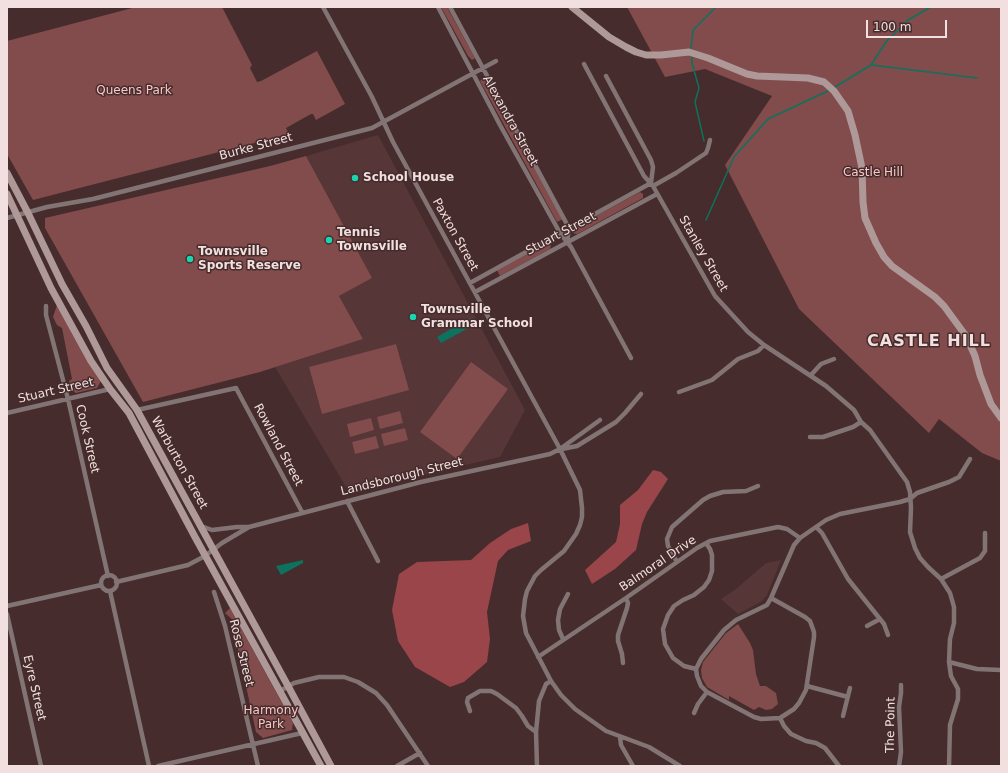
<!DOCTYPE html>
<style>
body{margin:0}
#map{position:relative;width:1008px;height:773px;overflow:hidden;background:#462c2c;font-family:"DejaVu Sans",sans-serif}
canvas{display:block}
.frame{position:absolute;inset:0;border:8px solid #f1e0df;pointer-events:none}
.scale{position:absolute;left:866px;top:20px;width:81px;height:18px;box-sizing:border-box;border:2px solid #f1e0df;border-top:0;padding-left:5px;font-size:12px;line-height:14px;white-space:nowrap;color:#f1e0df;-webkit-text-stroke:3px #462c2c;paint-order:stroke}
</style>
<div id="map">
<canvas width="1008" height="773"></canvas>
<div class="frame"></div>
<div class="scale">100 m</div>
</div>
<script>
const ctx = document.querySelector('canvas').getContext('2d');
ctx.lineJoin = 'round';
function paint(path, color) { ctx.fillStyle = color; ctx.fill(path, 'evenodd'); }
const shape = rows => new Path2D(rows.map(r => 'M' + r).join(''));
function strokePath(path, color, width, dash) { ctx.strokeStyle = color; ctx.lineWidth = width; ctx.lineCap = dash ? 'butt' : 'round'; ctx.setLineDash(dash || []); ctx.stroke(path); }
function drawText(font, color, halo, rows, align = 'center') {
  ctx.font = font + ' "DejaVu Sans",sans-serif'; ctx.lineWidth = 3; ctx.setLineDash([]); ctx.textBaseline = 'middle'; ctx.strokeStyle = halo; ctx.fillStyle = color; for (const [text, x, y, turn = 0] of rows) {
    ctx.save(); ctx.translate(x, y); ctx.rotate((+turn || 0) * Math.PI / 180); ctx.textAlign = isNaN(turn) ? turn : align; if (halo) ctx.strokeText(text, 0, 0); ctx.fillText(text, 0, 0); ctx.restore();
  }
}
const built = shape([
 [378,135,525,410,500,457,349,492,275,367,363,339,339,296,371,278,306,156],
 [781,560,767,595,763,600,757,604,738,614,721,599,736,589,766,563]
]);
const green = shape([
 [136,7,222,7,252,65,250,68,257,82,261,81,317,51,345,104,316,120,313,114,311,114,286,128,289,134,33,200,7,154,7,41],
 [441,7,447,7,475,58,474,59,472,60,468,56],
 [627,7,1001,7,1001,461,982,453,939,419,929,433,799,309,725,165,772,96,705,69,665,77],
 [483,78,487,81,563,219,557,222,485,90,480,81],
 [306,156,372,278,339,296,363,339,260,372,143,402,45,228,45,218,270,166],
 [640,192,643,194,643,198,577,234,573,233,574,228],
 [546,243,551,245,550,249,500,276,497,270],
 [57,305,101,381,97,388,76,393,71,390,69,381,72,379,62,328,57,325,53,317],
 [396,344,409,390,322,414,309,367],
 [471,362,508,389,457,459,420,432],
 [400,411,403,423,380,429,377,417],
 [371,418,374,430,350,437,347,424],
 [405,428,408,440,384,446,381,434],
 [376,436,379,448,355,454,352,442],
 [230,608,293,723,292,730,263,738,256,732,234,631,235,628,234,621,225,613],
 [738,624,750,643,753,650,756,674,760,686,766,686,776,693,778,704,772,709,766,710,759,707,754,710,729,696,729,700,707,687,702,678,701,670,703,662,726,633]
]);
const forest = shape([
 [653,470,661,472,668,479,647,512,642,524,636,550,615,569,592,584,585,570,616,542,620,524,620,505,638,490],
 [528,523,531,541,508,550,498,561,487,612,490,639,487,662,464,682,450,687,415,667,398,641,392,610,399,574,417,562,471,560,490,543,511,529]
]);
const water = shape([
 [470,318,474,325,441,343,437,337],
 [303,560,303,563,281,575,276,566]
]);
const stream = shape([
 [691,49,693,30,716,7],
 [692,55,692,63,699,88,695,102,704,141],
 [872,65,977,78],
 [835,87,871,65,886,42,908,20,931,7],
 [706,220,734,157,768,119,830,90]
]);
const street = shape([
 [323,7,372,97,393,142,411,175,560,449,580,490,582,508,582,517,580,525,576,534,564,551,541,570,535,576,527,591,525,599,523,616,526,633,551,681,561,695,575,709,606,731,649,747,680,766],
 [438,7,500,125,560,233,571,247,631,358],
 [450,7,569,228,567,242],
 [584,64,644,176,653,186,715,296,748,332,764,345,826,386,854,410,861,422,870,430,907,482,910,492,911,508,910,532,915,548,920,558,928,567,941,579,950,593,954,607,954,623,950,639,949,662,951,676,958,689,958,699,950,725,949,766],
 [653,186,676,173,706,153,708,148,710,140],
 [7,218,47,207,93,199,372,128,496,61],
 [470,283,651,183,653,167,651,160,606,76],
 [475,292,657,194],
 [46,306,46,315,68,399,108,576],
 [811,375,821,364,834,359],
 [679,392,712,380,738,359,758,351,764,345],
 [137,410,236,388,302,512],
 [7,413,110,389],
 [810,437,823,437,853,427,861,422],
 [562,449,577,446,616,422,625,413,641,394],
 [347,501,378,561],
 [201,526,212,530,237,527,248,527],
 [816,527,822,533,848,579,884,624,888,635],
 [677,562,668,546,667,539,672,527,703,500,710,496,723,492,746,491,758,486],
 '101 583a8 8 0 1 1 16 0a8 8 0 1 1-16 0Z',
 [941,579,980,558,985,551,985,533],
 [116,582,188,565,205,556,222,543,249,527,421,482,550,454,560,449,600,420],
 [110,591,149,766],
 [214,592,225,626,258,766],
 [771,598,805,617,810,621,814,632,814,637,806,690,799,703,794,709,780,718],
 [7,606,101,585],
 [7,614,41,766],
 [867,626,880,619],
 [563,639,559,630,558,620,560,609,568,594],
 [538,657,626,598,697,548,710,541,778,527,787,529,800,538],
 [949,662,977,669,1001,670],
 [623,663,622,654,618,641,618,635,627,608,628,603,626,598],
 [696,669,684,666,673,658,665,644,663,629,668,615,674,606,683,600,694,595,704,587,709,580,712,571,712,555,710,549,706,543],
 [807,686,848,697],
 [280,691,294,683,319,677,344,677,358,682,376,693,387,705,428,766],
 [470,711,467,702,468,698,480,691,491,691,497,694,516,708,522,716,528,726,536,732],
 [694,713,698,704,707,692],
 [843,716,850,688],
 [620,737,621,745,633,766],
 [158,766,302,733],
 [397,766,420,753],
 [537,766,536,732,539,701,546,684,551,681],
 [839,766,825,748,816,743,806,741,791,734,784,726,780,718,761,719,754,717,707,692,701,686,697,676,696,669,701,659,724,630,736,620,767,605,771,598,794,545,800,538,826,520,840,514,900,502,910,499,917,493,949,482,959,477,970,459],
 [899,766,901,752,899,707,901,693,901,685]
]);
const secondary = shape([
 [572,7,609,37,626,47,636,52,646,55,661,55,689,52,708,58,747,74,757,76,808,78,824,82,834,91,848,111,855,135,862,168,863,202,865,218,876,243,884,257,892,266,935,297,944,306,966,336,975,356,980,375,991,404,1001,418],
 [7,173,28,213,62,284,86,326,107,368,137,410,288,686,331,766],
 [7,194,51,288,91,361,110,389,129,413,195,537,321,766]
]);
const markers = [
 [355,178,4,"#1bd5b1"],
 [329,240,4,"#1bd5b1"],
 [190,259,4,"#1bd5b1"],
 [413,317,4,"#1bd5b1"]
];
const parkNames = [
 ["Queens Park",134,91],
 ["Castle Hill",873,173],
 ["Harmony",271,711],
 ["Park",271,725]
];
const streetNames = [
 ["Alexandra Street",510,121,61],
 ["Burke Street",256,147,-15],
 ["Stuart Street",561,234,-28],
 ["Paxton Street",455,235,61],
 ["Stanley Street",703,254,60],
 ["Stuart Street",56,391,-13],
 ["Cook Street",87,439,77],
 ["Rowland Street",278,445,62],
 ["Warburton Street",179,463,61],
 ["Landsborough Street",402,477,-14],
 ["Balmoral Drive",658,564,-34],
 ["Rose Street",241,653,76],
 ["Eyre Street",34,688,77],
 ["The Point",891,725,-89]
];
const poiNames = [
 ["School House",363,178],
 ["Tennis",337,233],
 ["Townsville",337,247],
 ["Townsville",198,252],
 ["Sports Reserve",198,266],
 ["Townsville",421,310],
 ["Grammar School",421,324]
];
const districtNames = [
 ["CASTLE HILL",929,342]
];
paint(built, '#563637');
paint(green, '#824b4c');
paint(forest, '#994549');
paint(water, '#0d725e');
strokePath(stream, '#0d725e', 1.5);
strokePath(street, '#827474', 4.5);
strokePath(secondary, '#ae9898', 7);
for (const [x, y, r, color] of markers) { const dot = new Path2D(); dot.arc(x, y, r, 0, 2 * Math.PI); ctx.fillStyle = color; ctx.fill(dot); strokePath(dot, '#462c2c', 1.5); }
drawText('12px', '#f9c7c7', '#462c2c', parkNames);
drawText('12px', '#f1e0df', '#462c2c', streetNames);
drawText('bold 12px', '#f1e0df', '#462c2c', poiNames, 'left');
ctx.letterSpacing = '1px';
drawText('bold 16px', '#f1e0df', '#462c2c', districtNames);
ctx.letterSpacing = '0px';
</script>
